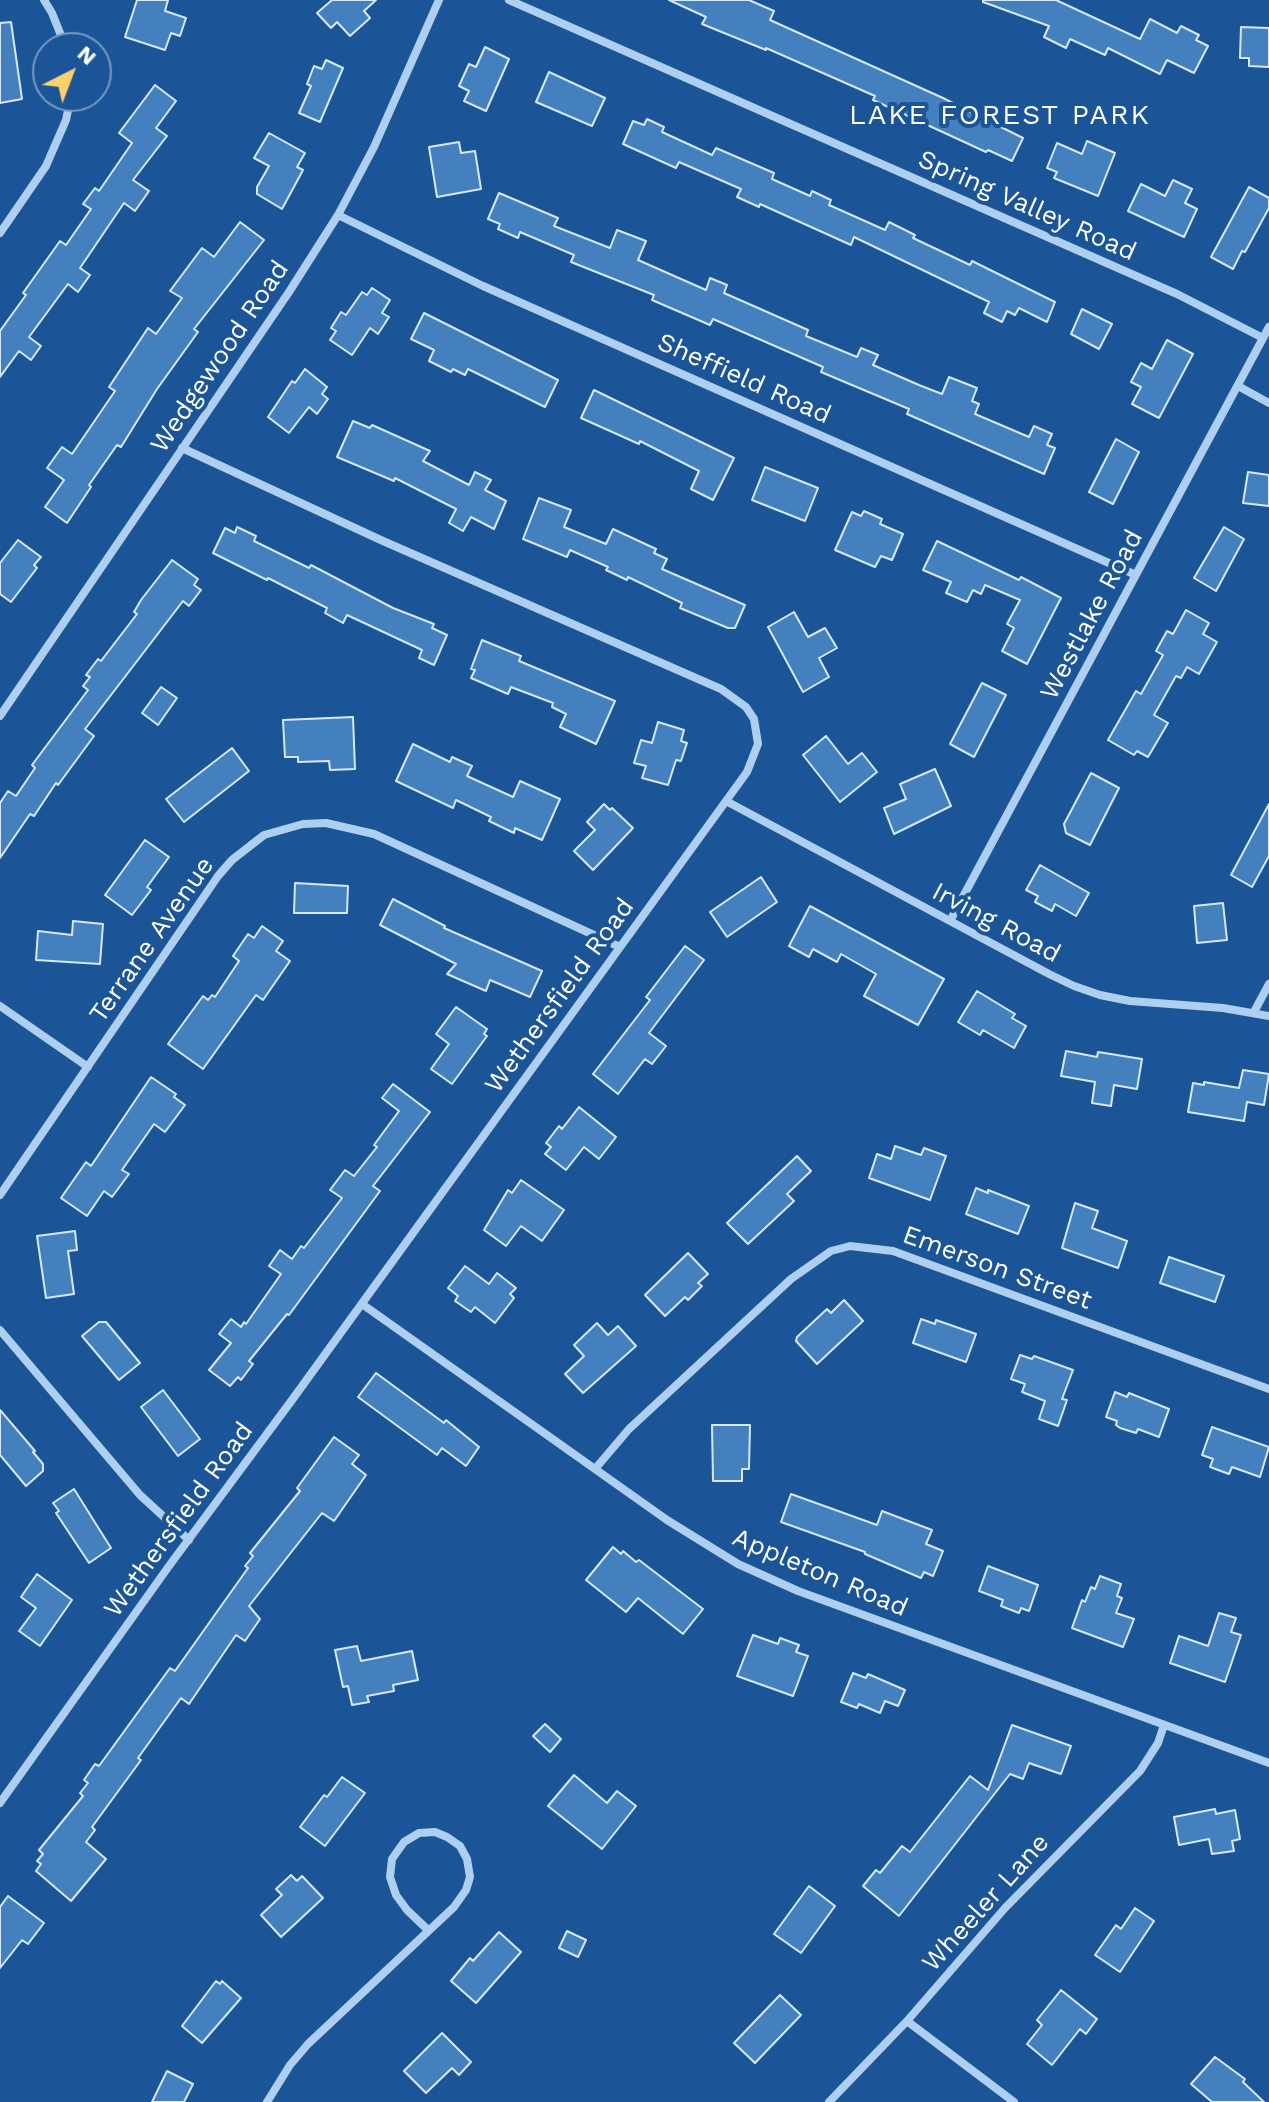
<!DOCTYPE html>
<style>
body{margin:0}
#map{position:relative;width:1269px;height:2102px;overflow:hidden;background:#1b5598;font-family:"Work Sans",sans-serif}
canvas{display:block}
.north{position:absolute;left:32px;top:32px;width:80px;height:80px;box-sizing:border-box;background:#1b5598;border:2px solid #7699c1;border-radius:50%;rotate:42deg;font-size:22px;font-weight:700;line-height:32px;text-align:center;color:#fff}
.north::after{content:'';display:block;margin:auto;width:28px;height:36px;background:#ffd16e;clip-path:polygon(50% 0,100% 100%,50% 72%,0 100%)}
</style>
<div id="map">
<canvas width="1269" height="2102"></canvas>
<div class="north">N</div>
</div>
<script>
const ctx = document.querySelector('canvas').getContext('2d');
ctx.lineJoin = 'round';
function paint(path, color) { ctx.fillStyle = color; ctx.fill(path, 'evenodd'); }
const shape = rows => new Path2D(rows.map(r => 'M' + r).join(''));
function strokePath(path, color, width, dash) { ctx.strokeStyle = color; ctx.lineWidth = width; ctx.lineCap = dash ? 'butt' : 'round'; ctx.setLineDash(dash || []); ctx.stroke(path); }
function drawText(font, color, halo, rows, align = 'center') {
  ctx.font = font + ' "Work Sans",sans-serif'; ctx.lineWidth = 8; ctx.setLineDash([]); ctx.textBaseline = 'middle'; ctx.strokeStyle = halo; ctx.fillStyle = color; for (const [text, x, y, turn = 0] of rows) {
    ctx.save(); ctx.translate(x, y); ctx.rotate((+turn || 0) * Math.PI / 180); ctx.textAlign = isNaN(turn) ? turn : align; if (halo) ctx.strokeText(text, 0, 0); ctx.fillText(text, 0, 0); ctx.restore();
  }
}
const building = shape([
 [137,0,168,0,165,11,186,18,180,36,171,33,165,50,125,37,137,0],
 [332,0,376,0,364,11,370,18,350,36,337,22,331,28,317,13,332,0],
 [669,0,749,0,774,11,770,20,943,98,1023,138,1012,161,988,150,986,152,873,100,875,96,766,48,766,50,702,24,706,17,669,0],
 [983,0,1056,0,1140,39,1150,19,1177,33,1181,26,1199,35,1196,40,1208,46,1194,73,1167,60,1160,74,1108,48,1105,55,1070,39,1066,48,1044,37,1049,26,983,2,983,0],
 [11,22,22,99,0,103,0,23,11,22],
 [1241,27,1269,28,1269,67,1249,66,1249,58,1240,58,1241,27],
 [485,47,509,59,486,111,464,101,469,91,459,86,469,64,476,67,485,47],
 [326,60,343,68,320,122,299,113,311,86,307,84,314,66,322,69,326,60],
 [549,72,605,98,592,126,536,102,549,72],
 [155,85,176,101,156,128,167,136,133,180,149,191,135,211,124,203,80,268,90,275,78,292,68,284,29,337,41,346,31,360,19,351,0,377,0,331,26,295,23,293,60,241,66,245,91,209,83,204,95,188,99,191,132,143,119,133,155,85],
 [647,119,664,127,662,132,712,155,716,148,774,173,772,179,810,196,812,191,831,200,829,205,885,230,889,222,915,235,913,238,970,265,972,261,1055,302,1047,322,1019,308,1015,315,1007,311,1002,322,984,313,989,302,854,237,851,245,760,204,759,207,737,197,741,189,679,162,676,168,623,144,633,121,644,125,647,119],
 [269,133,305,153,297,167,303,170,282,209,257,194,257,187,269,166,254,158,269,133],
 [1087,141,1115,153,1098,196,1054,178,1057,172,1047,168,1057,143,1082,154,1087,141],
 [459,142,461,153,475,151,481,189,437,197,429,147,459,142],
 [1173,180,1192,189,1185,203,1197,209,1184,237,1128,211,1141,184,1165,196,1173,180],
 [1249,187,1269,198,1269,208,1245,252,1242,251,1233,269,1211,257,1249,187],
 [499,193,558,218,554,226,610,248,617,230,646,241,638,260,706,290,710,278,727,285,724,293,808,330,806,336,857,357,861,348,878,355,873,365,919,385,942,394,949,377,977,388,972,401,979,404,975,414,1029,437,1034,426,1052,434,1047,445,1055,448,1044,474,907,414,909,409,821,372,823,367,713,319,710,325,652,300,654,295,571,262,574,255,520,232,518,238,498,229,500,224,488,219,499,193],
 [240,222,264,240,194,329,198,332,157,389,121,447,117,445,89,485,91,487,67,523,45,507,64,480,47,468,62,447,72,454,115,391,109,387,148,328,156,334,182,298,170,291,202,248,214,257,240,222],
 [372,288,390,300,382,313,389,317,378,334,370,328,352,355,330,340,336,331,331,328,341,312,346,315,362,292,367,295,372,288],
 [1082,309,1112,324,1099,349,1071,334,1082,309],
 [424,313,558,380,545,407,468,369,465,375,453,369,451,372,429,361,434,350,411,339,424,313],
 [1167,340,1193,354,1159,418,1132,404,1141,387,1131,382,1141,363,1152,369,1167,340],
 [305,369,327,387,322,394,328,399,317,414,309,407,289,433,268,417,292,381,295,383,305,369],
 [594,390,734,458,713,500,691,489,699,471,640,441,639,444,581,418,594,390],
 [353,421,370,428,372,425,430,451,423,461,469,485,475,472,491,480,485,490,506,501,494,529,471,517,463,531,449,523,456,509,395,478,394,481,337,457,353,421],
 [1116,439,1139,452,1113,504,1089,492,1116,439],
 [765,467,818,488,805,521,752,500,765,467],
 [1248,472,1269,475,1269,506,1243,503,1248,472],
 [539,498,571,510,564,527,606,544,613,529,656,549,654,553,667,559,662,569,745,605,735,628,728,628,680,608,682,603,628,577,627,580,606,570,608,567,570,550,567,557,523,539,539,498],
 [864,511,882,519,880,524,903,534,892,560,881,556,875,567,835,550,852,512,861,516,864,511],
 [237,527,256,536,254,541,309,568,311,565,393,608,434,624,432,628,447,635,434,665,419,658,422,650,347,615,343,623,325,613,327,608,268,578,267,580,213,553,225,528,235,533,237,527],
 [1224,527,1244,539,1216,591,1194,578,1224,527],
 [18,540,41,557,34,565,37,568,11,602,0,594,0,563,18,540],
 [937,541,1019,580,1021,577,1061,598,1027,664,1002,651,1014,628,1007,624,1020,600,985,585,981,594,973,590,967,602,946,593,951,582,923,570,937,541],
 [172,560,198,579,194,585,201,590,189,606,183,601,85,729,94,736,58,785,56,783,34,816,30,814,0,858,0,803,8,791,16,796,35,768,32,765,88,690,83,686,90,677,86,675,98,659,101,661,137,614,134,612,141,600,172,560],
 [1186,610,1209,623,1203,634,1217,642,1199,674,1187,667,1181,678,1176,676,1154,715,1168,723,1148,757,1137,751,1134,755,1108,740,1136,691,1141,694,1163,655,1156,651,1167,631,1173,634,1186,610],
 [794,612,808,637,825,628,837,648,819,658,829,677,803,692,768,627,794,612],
 [482,640,521,656,519,661,615,701,596,744,560,727,566,714,552,707,553,703,511,687,508,694,471,678,475,670,471,669,482,640],
 [982,683,1006,695,974,757,950,744,982,683],
 [161,687,177,698,158,725,142,713,161,687],
 [353,717,355,769,330,770,329,761,298,762,298,757,285,757,283,720,353,717],
 [658,722,684,730,681,741,687,743,681,761,676,760,668,785,642,778,646,766,634,763,641,740,652,743,658,722],
 [826,736,848,764,862,753,877,772,840,802,803,755,826,736],
 [413,744,450,762,452,757,472,766,467,776,513,797,520,781,560,799,542,840,515,828,514,833,489,821,491,817,456,800,453,808,396,781,413,744],
 [232,748,249,771,184,822,166,799,232,748],
 [935,769,951,806,894,834,884,808,906,799,900,784,935,769],
 [1091,773,1119,788,1090,845,1066,833,1064,824,1091,773],
 [604,804,610,810,612,808,633,828,593,870,574,851,595,830,587,822,604,804],
 [1269,804,1269,856,1252,887,1231,875,1269,804],
 [145,840,169,857,147,887,151,890,132,915,105,895,145,840],
 [1040,865,1089,893,1076,916,1055,904,1052,911,1035,902,1038,896,1026,890,1040,865],
 [761,877,777,902,727,937,710,912,761,877],
 [295,883,348,886,347,913,294,913,295,883],
 [393,899,445,926,444,928,542,971,530,997,490,980,486,991,447,974,456,964,380,925,393,899],
 [1223,903,1227,940,1197,943,1194,906,1223,903],
 [810,906,944,979,918,1025,864,996,876,974,841,954,837,962,813,949,809,957,789,946,810,906],
 [73,921,103,924,100,964,36,960,38,931,72,935,73,921],
 [262,926,283,941,276,951,290,961,263,1000,256,995,203,1069,168,1044,203,996,208,1000,212,995,215,997,239,961,233,956,248,934,254,938,262,926],
 [685,946,704,960,649,1033,666,1046,652,1064,645,1059,618,1094,593,1074,650,1000,646,997,685,946],
 [977,991,1015,1014,1012,1018,1026,1026,1014,1048,983,1030,980,1035,958,1022,977,991],
 [456,1007,487,1029,484,1034,487,1036,452,1084,431,1069,449,1044,436,1034,456,1007],
 [1066,1051,1097,1057,1098,1052,1142,1059,1137,1089,1114,1085,1111,1106,1092,1103,1095,1082,1061,1076,1066,1051],
 [1243,1070,1269,1074,1264,1105,1247,1102,1244,1121,1188,1112,1193,1083,1204,1085,1204,1082,1239,1088,1243,1070],
 [151,1077,176,1094,174,1097,185,1105,165,1132,154,1124,122,1170,129,1174,112,1197,104,1191,87,1216,61,1198,86,1162,91,1166,151,1077],
 [393,1084,430,1112,373,1186,380,1191,289,1315,287,1314,249,1361,253,1364,241,1380,238,1377,230,1386,209,1370,231,1343,219,1334,231,1319,241,1327,244,1322,246,1324,281,1274,269,1266,280,1250,292,1259,301,1246,304,1248,342,1198,330,1190,345,1170,354,1176,377,1147,374,1145,399,1111,382,1098,393,1084],
 [579,1107,616,1137,599,1159,584,1147,566,1170,545,1154,551,1147,546,1143,559,1126,562,1129,579,1107],
 [895,1146,921,1155,924,1148,946,1156,930,1200,869,1178,877,1154,891,1159,895,1146],
 [797,1156,811,1171,787,1194,794,1201,748,1244,727,1223,797,1156],
 [521,1180,564,1210,542,1241,521,1226,506,1246,484,1230,508,1190,512,1193,521,1180],
 [976,1188,988,1193,988,1190,1029,1206,1018,1234,966,1214,976,1188],
 [1075,1203,1098,1211,1092,1228,1127,1241,1118,1268,1062,1248,1075,1203],
 [75,1231,77,1250,68,1251,74,1294,46,1298,37,1236,75,1231],
 [688,1253,708,1274,698,1283,702,1286,688,1300,685,1297,665,1316,645,1295,688,1253],
 [1169,1257,1224,1276,1215,1302,1160,1283,1169,1257],
 [465,1266,489,1284,497,1273,516,1288,510,1294,514,1298,495,1323,475,1307,471,1312,455,1301,458,1296,448,1288,465,1266],
 [844,1300,863,1321,817,1364,796,1341,797,1337,827,1309,831,1313,844,1300],
 [921,1319,935,1324,936,1320,976,1334,966,1362,913,1343,921,1319],
 [99,1322,106,1322,140,1363,119,1380,82,1336,99,1322],
 [597,1323,608,1335,618,1326,636,1346,583,1393,565,1374,584,1356,574,1345,597,1323],
 [1020,1355,1032,1359,1034,1356,1073,1370,1062,1399,1067,1400,1058,1426,1039,1419,1045,1401,1022,1392,1025,1384,1011,1379,1020,1355],
 [376,1373,444,1423,446,1420,479,1447,466,1466,442,1448,437,1455,358,1397,376,1373],
 [163,1390,200,1439,178,1456,141,1407,163,1390],
 [1115,1392,1127,1397,1129,1393,1169,1409,1159,1437,1138,1429,1136,1433,1120,1428,1116,1425,1117,1421,1106,1417,1115,1392],
 [0,1410,35,1451,33,1452,43,1464,43,1471,26,1486,0,1455,0,1410],
 [712,1425,750,1425,749,1469,742,1469,742,1481,713,1481,712,1425],
 [1212,1427,1269,1447,1260,1477,1232,1467,1229,1474,1210,1467,1213,1459,1202,1455,1212,1427],
 [334,1437,359,1455,352,1464,366,1475,334,1521,322,1513,249,1606,260,1619,245,1641,236,1635,189,1704,181,1698,138,1758,141,1760,92,1827,95,1830,86,1842,106,1859,71,1901,36,1871,41,1864,37,1861,43,1854,39,1850,83,1796,80,1793,88,1783,84,1780,95,1764,99,1766,170,1668,175,1671,248,1568,245,1566,253,1556,250,1553,300,1491,297,1488,334,1437],
 [74,1489,111,1548,89,1563,56,1513,59,1511,53,1503,74,1489],
 [791,1494,877,1525,882,1511,932,1530,926,1544,943,1551,933,1576,924,1572,921,1578,865,1554,865,1552,781,1522,791,1494],
 [613,1547,621,1554,623,1551,636,1562,639,1560,703,1609,683,1634,638,1598,626,1612,586,1580,613,1547],
 [988,1566,1038,1585,1029,1611,1021,1608,1019,1613,1001,1606,1003,1600,979,1591,988,1566],
 [37,1574,72,1600,40,1646,19,1631,36,1608,21,1597,37,1574],
 [1100,1576,1121,1584,1117,1596,1122,1598,1116,1613,1134,1619,1123,1647,1072,1628,1082,1600,1085,1602,1091,1587,1095,1589,1100,1576],
 [1219,1613,1236,1618,1231,1632,1241,1635,1225,1682,1170,1663,1179,1636,1208,1646,1219,1613],
 [753,1635,778,1644,780,1638,799,1645,796,1652,808,1656,793,1696,737,1676,753,1635],
 [357,1646,361,1661,412,1651,418,1680,393,1685,394,1691,367,1696,369,1702,352,1705,348,1686,343,1687,335,1650,357,1646],
 [853,1673,866,1678,868,1674,905,1690,898,1706,885,1701,880,1713,859,1704,857,1708,841,1702,853,1673],
 [545,1724,561,1739,550,1752,533,1736,545,1724],
 [1012,1725,1071,1746,1061,1774,1029,1763,1023,1779,1010,1774,899,1916,863,1886,876,1870,880,1873,902,1846,910,1852,970,1776,988,1790,1012,1725],
 [574,1775,607,1803,617,1791,636,1806,602,1849,548,1806,574,1775],
 [342,1777,365,1793,325,1846,300,1827,324,1795,327,1797,342,1777],
 [1215,1809,1216,1814,1235,1810,1240,1839,1232,1841,1234,1851,1212,1854,1209,1839,1179,1845,1174,1817,1215,1809],
 [291,1875,297,1881,302,1876,323,1898,281,1937,261,1915,282,1895,276,1889,291,1875],
 [809,1886,835,1906,801,1953,774,1934,809,1886],
 [8,1896,44,1923,28,1944,22,1940,0,1968,0,1907,8,1896],
 [1135,1908,1154,1921,1120,1972,1095,1955,1116,1925,1121,1929,1135,1908],
 [567,1931,586,1940,578,1957,559,1948,567,1931],
 [499,1932,521,1952,476,2003,451,1981,470,1958,473,1961,499,1932],
 [216,1981,220,1984,222,1981,241,1998,202,2043,182,2026,216,1981],
 [1061,1990,1097,2019,1086,2034,1080,2029,1052,2065,1027,2044,1042,2025,1037,2020,1061,1990],
 [780,1995,801,2015,755,2063,734,2043,780,1995],
 [442,2033,471,2062,459,2075,452,2068,426,2093,404,2071,442,2033],
 [1215,2057,1245,2079,1243,2082,1264,2102,1212,2102,1191,2084,1215,2057],
 [167,2071,193,2084,184,2102,152,2102,167,2071]
]);
const street = shape([
 [44,0,52,13,66,48],
 [509,0,1177,294,1263,338],
 [338,215,483,286,1136,575],
 [0,233,46,166,66,120,71,96],
 [1238,386,1269,403],
 [0,716,289,292,338,215,374,147,439,0],
 [726,801,1049,974,1074,986,1100,995,1130,1001,1223,1008,1269,1016],
 [950,921,1269,327],
 [0,1006,88,1067],
 [1254,1012,1269,984],
 [0,1195,218,876,232,860,264,835,303,824,326,823,374,834,620,947],
 [362,1304,667,1520,738,1564,798,1591,1269,1763],
 [0,1330,140,1495,189,1540],
 [595,1469,629,1429,791,1279,831,1251,850,1246,893,1251,1269,1389],
 [0,1803,169,1566,292,1400,747,772,758,744,754,719,746,707,721,689,383,541,182,448],
 [907,2021,1014,2102],
 [267,2102,290,2065,308,2044,454,1907,466,1890,470,1877,467,1859,460,1846,447,1837,435,1832,419,1833,404,1842,392,1859,390,1877,396,1895,407,1910,428,1930],
 [829,2102,907,2021,1005,1908,1140,1771,1158,1743,1164,1725]
]);
const streetNames = [
 ["Spring Valley Road",1027,206,24],
 ["Wedgewood Road",220,357,-56],
 ["Sheffield Road",744,379,24],
 ["Westlake Road",1092,615,-62],
 ["Irving Road",996,923,28],
 ["Terrane Avenue",152,940,-55],
 ["Wethersfield Road",560,996,-54],
 ["Emerson Street",997,1268,20],
 ["Wethersfield Road",179,1520,-54],
 ["Appleton Road",820,1573,23],
 ["Wheeler Lane",986,1903,-48]
];
const neighbourhoodNames = [
 ["LAKE FOREST PARK",1000,116]
];
paint(building, '#447fbe');
strokePath(building, '#d6e8fb', 2);
strokePath(street, '#afcff0', 8);
drawText('26px', '#fff', '#1b5598', streetNames);
ctx.letterSpacing = '2px';
drawText('28px', '#fff', '#1b5598', neighbourhoodNames);
ctx.letterSpacing = '0px';
</script>
